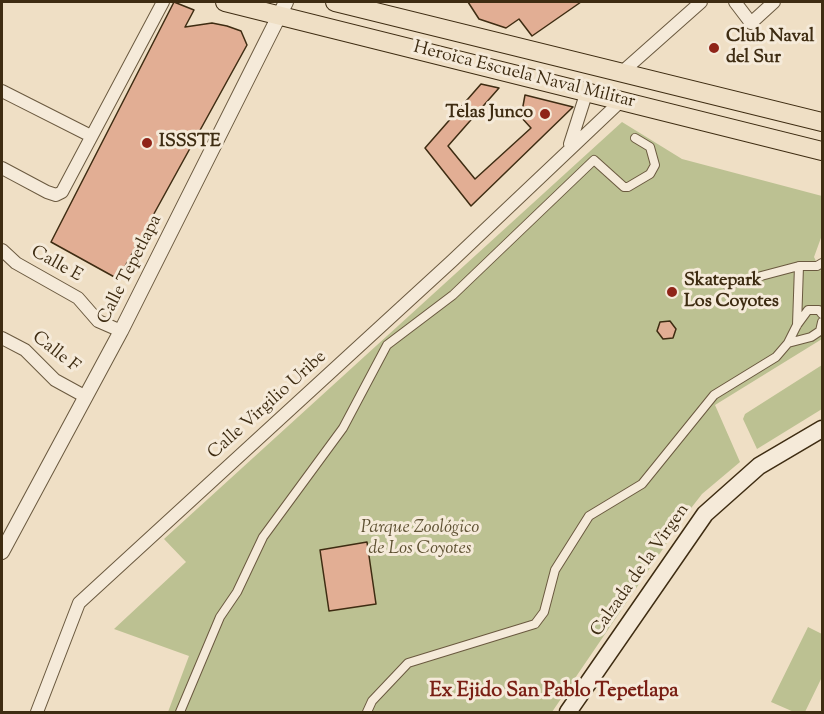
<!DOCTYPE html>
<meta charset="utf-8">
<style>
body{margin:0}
#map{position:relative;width:824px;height:714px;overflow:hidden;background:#efdfc5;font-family:"Sorts Mill Goudy",serif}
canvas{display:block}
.frame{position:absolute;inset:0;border:3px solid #3e2c12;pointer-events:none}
</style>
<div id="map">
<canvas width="824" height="714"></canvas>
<div class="frame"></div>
</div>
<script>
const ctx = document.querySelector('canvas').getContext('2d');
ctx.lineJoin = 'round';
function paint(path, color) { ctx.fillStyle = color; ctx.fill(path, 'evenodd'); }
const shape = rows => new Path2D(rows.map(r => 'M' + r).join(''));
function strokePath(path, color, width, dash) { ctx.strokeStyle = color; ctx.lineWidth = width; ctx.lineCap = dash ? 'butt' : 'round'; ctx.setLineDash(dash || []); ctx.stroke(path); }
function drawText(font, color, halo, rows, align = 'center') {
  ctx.font = font + ' "Sorts Mill Goudy",serif'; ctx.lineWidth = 6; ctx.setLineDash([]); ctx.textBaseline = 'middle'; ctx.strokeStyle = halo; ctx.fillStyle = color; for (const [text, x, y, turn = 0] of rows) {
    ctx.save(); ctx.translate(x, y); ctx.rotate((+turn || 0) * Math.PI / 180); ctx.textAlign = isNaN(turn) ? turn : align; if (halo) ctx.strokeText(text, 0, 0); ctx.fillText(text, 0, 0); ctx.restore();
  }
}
const green = shape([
 [622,122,682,159,822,196,822,235,814,257,822,273,822,339,715,405,740,462,702,494,688,512,552,712,168,712,189,656,114,629,186,562,164,539],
 [822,365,822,409,757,449,743,419,745,414],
 [808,627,822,634,822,677,805,712,794,712,771,702]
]);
const building = shape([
 [174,2,194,10,185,27,212,23,227,26,241,31,247,45,118,279,51,242,174,2],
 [468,2,581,2,532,36,519,19,506,28,479,19,468,2],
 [481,84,499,88,448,146,475,179,531,128,521,117,525,95,573,107,471,206,425,148,481,84],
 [670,321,676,329,673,338,663,339,657,331,660,322,670,321],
 [367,542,376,604,329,611,320,550,367,542]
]);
const pedestrian = shape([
 [727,285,799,266],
 [822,314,819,310,808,310,797,325,788,343,811,337,820,331,822,322],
 [797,325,799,266,817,266,822,263],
 [180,712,220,617,237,592,263,537,343,428,387,345,453,295,594,160,624,187,628,187,650,174,655,165,650,147,635,138],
 [367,712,372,701,408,663,535,624,544,612,555,570,589,516,642,484,714,395,776,357,788,343]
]);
const minor = shape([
 [735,2,751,23,774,2],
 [621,73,701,2],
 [2,91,91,136],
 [570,144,587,91],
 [2,168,47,192,56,195,62,192,163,2],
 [2,250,16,263,78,298,98,321,121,331],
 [2,338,25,350,55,380,86,397],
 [37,712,79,603,452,261,622,100]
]);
const tertiary = shape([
 [2,552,121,331,286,2]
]);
const secondary = shape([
 [568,712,705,514,759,466,822,429]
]);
const primary = shape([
 [225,2,822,151],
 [335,2,822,122]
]);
const markers = [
 [714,48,6,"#8f2418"],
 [545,114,6,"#8f2418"],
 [147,143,6,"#8f2418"],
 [672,292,6,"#8f2418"]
];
const poiNames = [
 ["Club Naval",726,38],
 ["del Sur",726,59],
 ["Telas Junco",533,114,"right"],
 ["ISSSTE",159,143],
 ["Skatepark",684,282],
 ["Los Coyotes",684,303]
];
const streetNames = [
 ["Heroica Escuela Naval Militar",524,76,14],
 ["Calle E",56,265,29],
 ["Calle Tepetlapa",131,270,-63],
 ["Calle F",55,353,38],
 ["Calle Virgilio Uribe",268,406,-42],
 ["Calzada de la Virgen",641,571,-55]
];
const parkNames = [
 ["Parque Zoológico",420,529],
 ["de Los Coyotes",420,550]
];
const neighbourhoodNames = [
 ["Ex Ejido San Pablo Tepetlapa",554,693]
];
paint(green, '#bcc192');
paint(building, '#e2ae94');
strokePath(building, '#3e2c12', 1.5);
strokePath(pedestrian, '#6a593f', 10);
strokePath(minor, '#6a593f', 14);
strokePath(tertiary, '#6a593f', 16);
strokePath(secondary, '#3e2c12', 19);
strokePath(primary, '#3e2c12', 20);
strokePath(pedestrian, '#f5ead9', 8);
strokePath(minor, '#f5ead9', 12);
strokePath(tertiary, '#f5ead9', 14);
strokePath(secondary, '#f5ead9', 16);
strokePath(primary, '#efdfc5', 18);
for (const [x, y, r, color] of markers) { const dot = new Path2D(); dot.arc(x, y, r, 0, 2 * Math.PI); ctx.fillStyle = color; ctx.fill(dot); strokePath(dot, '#f5ead9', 2); }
drawText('bold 18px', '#3e2c12', '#f5ead9', poiNames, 'left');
drawText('18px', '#3e2c12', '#f5ead9', streetNames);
drawText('italic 18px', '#5e5132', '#f5ead9', parkNames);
drawText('bold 20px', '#7a1f14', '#f5ead9', neighbourhoodNames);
</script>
